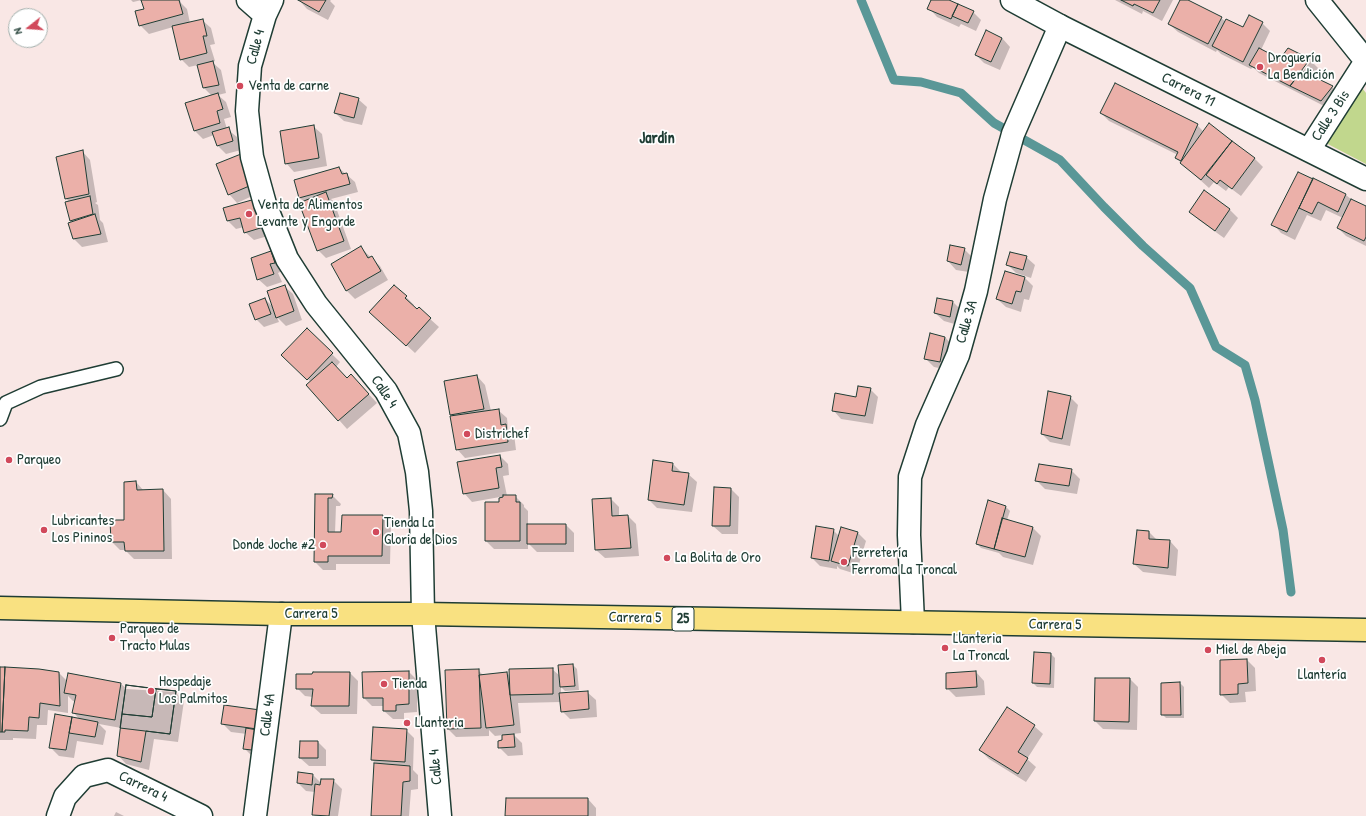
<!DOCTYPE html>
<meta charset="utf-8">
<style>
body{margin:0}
#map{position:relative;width:1366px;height:816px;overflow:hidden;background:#f9e7e5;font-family:"Patrick Hand",sans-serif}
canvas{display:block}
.north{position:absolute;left:8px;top:8px;width:40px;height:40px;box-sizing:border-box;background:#fff;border:1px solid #a5b1ae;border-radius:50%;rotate:253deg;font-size:11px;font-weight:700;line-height:16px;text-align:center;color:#1f3d34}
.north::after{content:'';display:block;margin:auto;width:14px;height:18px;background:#d1495b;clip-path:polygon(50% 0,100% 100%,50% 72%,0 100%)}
</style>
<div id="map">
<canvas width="1366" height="816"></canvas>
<div class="north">N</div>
</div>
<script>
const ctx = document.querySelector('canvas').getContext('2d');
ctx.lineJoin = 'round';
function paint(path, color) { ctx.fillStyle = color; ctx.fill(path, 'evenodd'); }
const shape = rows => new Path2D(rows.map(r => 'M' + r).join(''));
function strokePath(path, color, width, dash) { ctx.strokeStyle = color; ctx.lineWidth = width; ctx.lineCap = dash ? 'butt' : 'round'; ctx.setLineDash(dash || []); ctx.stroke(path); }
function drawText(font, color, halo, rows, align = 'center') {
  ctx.font = font + ' "Patrick Hand",sans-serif'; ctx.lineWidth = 3.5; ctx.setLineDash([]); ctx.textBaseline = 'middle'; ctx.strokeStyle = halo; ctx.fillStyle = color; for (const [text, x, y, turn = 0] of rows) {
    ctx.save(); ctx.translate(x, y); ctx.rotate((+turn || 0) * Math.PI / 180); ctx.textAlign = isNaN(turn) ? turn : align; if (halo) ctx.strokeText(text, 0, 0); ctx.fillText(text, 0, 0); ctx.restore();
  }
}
const green = shape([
 [1359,84,1366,93,1366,164,1322,141]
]);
const shadow = shape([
 [131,0,142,0,133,2],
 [142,0,180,0,181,3,187,9,190,23,202,20,211,28,215,44,210,45,215,61,212,62,221,70,226,93,218,95,226,102,231,117,224,119,227,129,237,137,241,150,226,154,218,146,214,135,203,139,195,131,186,104,212,96,204,88,198,65,189,67,181,59,173,27,149,34,140,25,145,10],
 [299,0,331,0,330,1,335,6,328,20,307,9],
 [932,0,947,0,973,12,981,20,976,31,961,24,959,27,937,17,929,8],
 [1115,0,1173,0,1162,21,1143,11,1142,14],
 [1181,0,1185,0,1221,18,1226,22,1244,29,1262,23,1270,31,1261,50,1280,60,1288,50,1310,60,1318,68,1312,77,1332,87,1340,95,1330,109,1259,73,1253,67,1251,69,1221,54,1217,50,1216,52,1178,32,1169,24],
 [1307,62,1310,62,1300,75,1298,74],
 [986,32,1002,38,1010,47,1000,70,984,63,976,55],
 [358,99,367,107,362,125,344,121,335,113],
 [1101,113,1197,125,1204,132,1209,124,1255,159,1263,167,1241,196,1229,187,1226,191,1214,182,1209,188,1176,158,1178,155,1109,121],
 [313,126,322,134,327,166,294,172,286,163],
 [82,151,90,160,97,202,95,203,98,205,100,220,103,223,108,242,82,247,74,239,73,223,70,220,69,202,66,198],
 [217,165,261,192,237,203,229,194],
 [339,168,355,182,358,192,331,199,334,202,351,249,326,258,318,250,304,202,300,198],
 [1298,173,1346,195,1352,200,1366,207,1366,246,1346,236,1338,228,1343,218,1326,210,1321,221,1307,215,1295,240,1281,233,1273,224],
 [1204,192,1230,210,1238,218,1224,238,1199,220,1190,211],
 [259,199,275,234,254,240,245,232,244,227,236,229,228,221],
 [361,248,380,266,388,280,355,299,347,291,332,264],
 [964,249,972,257,969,272,956,270,948,261],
 [271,252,279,260,282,271,278,273,282,282,267,287,258,279],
 [1026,257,1035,265,1031,278,1016,273,1008,265],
 [1005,272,1025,278,1033,286,1029,300,1024,299,1021,312,1006,307,997,299],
 [284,286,293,294,302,320,286,326,277,317,279,322,264,327,256,319,265,299,274,308],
 [406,297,414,305,413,306,417,310,419,309,439,327,415,353,379,320],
 [953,302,961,310,958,325,944,321,935,313],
 [307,330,340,362,336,367,347,379,351,375,377,403,347,429,308,385,311,382,283,355],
 [945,337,953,346,948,370,934,367,925,358],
 [477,376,485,385,491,411,498,410,507,418,508,429,514,434,516,450,465,458,457,449,453,417,451,414],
 [870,389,878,397,873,424,841,419,833,410,856,398],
 [1070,397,1078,405,1070,446,1050,442,1042,434],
 [500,456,508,464,509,475,503,476,507,496,515,496,524,505,524,507,528,511,528,525,566,525,574,533,574,552,537,552,528,543,528,549,494,549,486,541,486,503,500,503,500,497,472,502,464,493],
 [673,464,681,472,688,474,697,482,692,512,657,508,649,500],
 [1071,470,1080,479,1077,494,1045,489,1036,480],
 [136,482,144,491,163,490,171,499,172,559,134,559,125,550,120,550,112,542,125,521],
 [731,489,739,497,738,534,722,534,713,526],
 [316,495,332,495,341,504,340,506,336,506,335,533,342,532,382,516,391,524,390,564,336,564,336,570,323,570,315,562],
 [611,499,619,507,619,516,628,516,636,524,639,556,605,558,596,550,593,500],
 [1006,507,1010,511,1007,520,1033,528,1041,536,1033,565,1003,557,999,553,981,548,977,544],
 [842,528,858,533,866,541,856,574,840,569,837,566,837,569,820,566,812,558,833,530,839,536],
 [1149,532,1157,540,1170,541,1178,550,1176,576,1143,572,1134,564],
 [1035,653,1051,654,1055,658,1054,688,1037,687,1033,683],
 [1247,660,1255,668,1256,691,1245,692,1246,702,1230,703,1221,694],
 [573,665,577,669,579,690,565,691,561,687,561,694,587,692,596,700,597,717,570,719,562,711,561,702,518,703,521,733,513,734,522,743,523,755,508,756,499,747,503,741,503,735,495,736,489,730,489,736,456,737,448,729,478,670,483,675,507,673,510,676,552,669,560,676],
 [0,668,59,673,67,681,121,684,127,689,175,692,184,701,178,742,154,739,149,770,126,764,118,755,121,728,99,724,106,731,103,745,77,741,74,758,59,756,50,747,80,720,74,713,76,702,73,701,68,696,68,713,48,710,47,725,37,725,36,739,13,738,13,740,0,740],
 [409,672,417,680,417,712,404,713,404,719,393,719,384,711,384,706,372,706,364,698],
 [976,672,984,681,985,695,956,697,947,688],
 [350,673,358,681,357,714,321,714,312,706,313,697,305,696,297,688],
 [1130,679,1138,687,1137,730,1103,729,1095,721],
 [1180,683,1184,687,1184,718,1166,718,1162,714],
 [268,720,253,757,244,748,247,734,231,732,222,723],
 [1034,726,1043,734,1027,759,1036,767,1026,782,989,759,980,750],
 [406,730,414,738,413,770,418,775,418,789,411,790,409,816,372,816,377,764,372,760],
 [301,742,318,742,326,750,326,766,309,766,300,758],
 [313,775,321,783,333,780,342,789,338,816,315,816,313,814,315,792,306,791,298,783],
 [588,799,596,808,596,816,506,816],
 [116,812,124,816,114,816]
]);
const stream = shape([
 [861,0,894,80,921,82,961,93,994,123,1060,160,1104,207,1143,246,1190,288,1216,347,1245,365,1255,400,1283,530,1291,592]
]);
const building = shape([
 [141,0,179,0,183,14,139,26,135,11,144,9,141,0],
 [298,0,326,0,319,12,298,0],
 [931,0,949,0,958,4,951,19,927,9,931,0],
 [1121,0,1160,0,1153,13,1134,4,1133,6,1121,0],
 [1180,0,1188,0,1222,17,1208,44,1168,24,1180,0],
 [958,4,974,11,968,23,952,16,958,4],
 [1249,15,1263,22,1243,62,1212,46,1226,19,1243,27,1249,15],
 [203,19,207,36,203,36,207,53,180,60,172,26,203,19],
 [986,30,1002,38,991,62,975,55,986,30],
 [1259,48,1280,59,1288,48,1310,59,1290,86,1249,65,1259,48],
 [213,61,219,85,203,88,197,65,213,61],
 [1302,71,1333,86,1321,101,1290,86,1302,71],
 [1115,83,1198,124,1181,161,1175,158,1178,152,1100,113,1115,83],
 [218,93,223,109,217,111,220,123,194,131,185,103,218,93],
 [340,93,359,98,354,118,334,113,340,93],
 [1209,123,1232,141,1201,180,1180,163,1209,123],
 [314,125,319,158,285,164,280,131,314,125],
 [229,127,233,141,217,146,212,132,229,127],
 [1232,141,1255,158,1232,189,1220,180,1217,184,1206,175,1232,141],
 [83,150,89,194,65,199,56,157,83,150],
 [241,154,254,184,228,195,216,164,241,154],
 [339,167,342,174,347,173,350,184,299,198,294,180,339,167],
 [1298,172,1313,179,1287,232,1271,225,1298,172],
 [1313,178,1346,194,1338,212,1318,202,1312,214,1299,208,1313,178],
 [1204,190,1230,209,1215,231,1189,212,1204,190],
 [326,192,344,241,317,251,299,203,326,192],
 [90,196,93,214,70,221,65,202,90,196],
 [259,198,267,226,244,233,240,218,227,221,223,208,259,198],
 [1351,199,1366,206,1366,237,1364,241,1337,228,1351,199],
 [95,214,101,234,73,239,68,223,95,214],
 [950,245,965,248,961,265,947,261,950,245],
 [361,246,368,258,372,256,381,271,346,291,331,264,361,246],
 [271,251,275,263,270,264,274,274,257,280,251,258,271,251],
 [1010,252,1027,256,1023,270,1006,265,1010,252],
 [1005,271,1025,277,1021,292,1016,291,1012,304,996,299,1005,271],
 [285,285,294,311,276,318,267,291,285,285],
 [394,285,407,296,405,298,417,309,419,307,431,318,406,346,369,312,394,285],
 [265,298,271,314,255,320,249,304,265,298],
 [937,298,953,301,950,317,934,313,937,298],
 [307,328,333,353,307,380,281,355,307,328],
 [930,333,945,337,940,362,924,359,930,333],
 [332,362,347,378,351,374,369,394,338,421,306,385,332,362],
 [477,375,484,409,450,415,444,381,477,375],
 [858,386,871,388,865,416,832,411,835,393,856,397,858,386],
 [1048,391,1071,396,1062,439,1041,434,1048,391],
 [499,409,501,425,506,424,508,442,456,450,450,416,499,409],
 [500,455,502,467,496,468,499,488,463,494,457,462,500,455],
 [653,460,673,463,672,471,689,473,684,505,648,500,653,460],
 [1039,464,1072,469,1069,486,1035,481,1039,464],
 [136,481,137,490,163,489,164,551,125,551,124,542,111,542,110,520,124,520,124,482,136,481],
 [714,487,731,488,730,526,712,526,714,487],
 [315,494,333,494,332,498,328,498,328,532,341,532,342,515,383,515,382,556,328,556,328,562,314,562,315,494],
 [503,495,516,495,516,502,520,502,520,541,485,541,485,502,499,502,499,498,503,497,503,495],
 [611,498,612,516,628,515,631,548,595,550,592,499,611,498],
 [988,500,1006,506,994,549,976,544,988,500],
 [1002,518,1033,527,1025,557,994,549,1002,518],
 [527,524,566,524,566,544,527,544,527,524],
 [816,526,834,529,829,561,811,558,816,526],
 [841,527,858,532,848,566,831,561,841,527],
 [1137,530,1149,531,1149,539,1170,540,1168,568,1133,564,1137,530],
 [1034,652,1051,653,1050,684,1032,683,1034,652],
 [1247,659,1248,683,1238,684,1238,694,1220,695,1220,660,1247,659],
 [573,664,575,686,560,687,558,665,573,664],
 [0,667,5,667,2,732,0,732,0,667],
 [5,667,39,669,59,672,60,706,40,703,39,718,29,717,28,731,5,730,5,732,2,732,5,667],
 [553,668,553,694,510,695,509,669,553,668],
 [479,669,481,728,447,729,445,670,479,669],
 [409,671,409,704,396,705,396,711,383,711,383,698,363,698,362,672,409,671],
 [976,671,977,687,946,689,946,673,976,671],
 [313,672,350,672,349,706,311,706,313,689,296,689,296,674,312,674,313,672],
 [507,672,514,725,486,728,479,675,507,672],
 [68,673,121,683,115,720,72,713,76,695,64,693,68,673],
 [1095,678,1130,678,1129,722,1094,721,1095,678],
 [1180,682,1181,715,1161,715,1161,683,1180,682],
 [126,685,156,689,152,717,122,714,126,685],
 [126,685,176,691,170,734,120,728,126,685],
 [156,689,176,691,170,734,146,731,141,762,117,756,122,714,152,717,156,689],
 [588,691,589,709,561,712,559,693,588,691],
 [224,705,260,710,257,729,221,724,224,705],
 [1007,707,1035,725,1018,752,1028,758,1018,774,979,750,1007,707],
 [55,714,72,717,66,750,49,748,55,714],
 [72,717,98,722,95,737,69,733,72,717],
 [373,727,407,729,405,762,371,760,373,727],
 [246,728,263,731,260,751,243,749,246,728],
 [514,734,515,747,498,748,498,741,502,740,502,735,514,734],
 [300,741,318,741,318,758,299,758,300,741],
 [374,763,410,766,410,781,403,782,401,816,371,816,374,763],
 [298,772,313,774,312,785,297,783,298,772],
 [321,779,334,779,329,816,312,815,315,784,320,785,321,779],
 [506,798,588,798,588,816,505,816,506,798]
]);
const service = shape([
 [0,419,6,403,41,387,116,369]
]);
const minor = shape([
 [248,0,265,15],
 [272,0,265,15,250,66,247,111,252,157,265,204,287,259,316,304,386,391,409,433,417,472,421,511,423,614,440,816],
 [1317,0,1366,61],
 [1309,150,1366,61],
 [913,622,909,535,910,477,927,425,958,355,976,291,995,199,1013,134,1060,26],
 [58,816,65,797,84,776,108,770,201,816],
 [255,816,281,614]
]);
const tertiary = shape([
 [1012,0,1060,26,1366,179]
]);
const trunk = shape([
 [0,608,281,614,423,614,1366,630]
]);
const markers = [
 [1260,67,4,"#d1495b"],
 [240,86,4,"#d1495b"],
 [249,214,4,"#d1495b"],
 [467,434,4,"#d1495b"],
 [9,460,4,"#d1495b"],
 [44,530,4,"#d1495b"],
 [376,532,4,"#d1495b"],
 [323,545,4,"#d1495b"],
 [667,558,4,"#d1495b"],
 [844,562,4,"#d1495b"],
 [112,638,4,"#d1495b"],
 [945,648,4,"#d1495b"],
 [1208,650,4,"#d1495b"],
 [1322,660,4,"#d1495b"],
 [384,684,4,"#d1495b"],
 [151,691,4,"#d1495b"],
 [407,723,4,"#d1495b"]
];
const shields = [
 [683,619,22]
];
const shieldNames = [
 ["25",683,619]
];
const streetNames = [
 ["Calle 4",256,47,-75],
 ["Carrera 11",1188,90,27],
 ["Calle 3 Bis",1331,116,-57],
 ["Calle 3A",967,322,-74],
 ["Calle 4",384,392,56],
 ["Carrera 5",311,614],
 ["Carrera 5",635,618,1],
 ["Carrera 5",1055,625,1],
 ["Calle 4A",268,715,-83],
 ["Calle 4",436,767,-95],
 ["Carrera 4",143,787,26]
];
const poiNames = [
 ["Droguería",1268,58],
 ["La Bendición",1268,75],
 ["Venta de carne",248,86],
 ["Venta de Alimentos",257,205],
 ["Levante y Engorde",257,222],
 ["Districhef",475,434],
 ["Parqueo",17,460],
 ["Lubricantes",52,521],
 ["Los Pininos",52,538],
 ["Tienda La",384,523],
 ["Gloria de Dios",384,540],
 ["Donde Joche #2",315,545,"right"],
 ["Ferretería",852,553],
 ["Ferroma La Troncal",852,570],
 ["La Bolita de Oro",675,558],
 ["Parqueo de",120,629],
 ["Tracto Mulas",120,646],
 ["Llanteria",953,639],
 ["La Troncal",953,656],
 ["Miel de Abeja",1216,650],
 ["Llantería",1322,675,"center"],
 ["Hospedaje",159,682],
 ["Los Palmitos",159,699],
 ["Tienda",392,684],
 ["Llanteria",415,723]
];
const neighbourhoodNames = [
 ["Jardín",657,139]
];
paint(green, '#c1d78d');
paint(shadow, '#0003');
strokePath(stream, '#5a9797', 9);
paint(building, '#ebb0a9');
strokePath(building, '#1f3d34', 1);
strokePath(service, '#1f3d34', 16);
strokePath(minor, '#1f3d34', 25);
strokePath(tertiary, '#1f3d34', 25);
strokePath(trunk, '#1f3d34', 25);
strokePath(service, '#fff', 13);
strokePath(minor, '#fff', 22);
strokePath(tertiary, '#fff', 22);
strokePath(trunk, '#f9e181', 22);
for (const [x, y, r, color] of markers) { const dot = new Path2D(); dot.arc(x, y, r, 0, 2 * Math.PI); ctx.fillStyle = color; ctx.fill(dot); strokePath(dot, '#fff', 1.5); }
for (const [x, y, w] of shields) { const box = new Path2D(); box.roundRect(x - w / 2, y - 12, w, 24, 3); ctx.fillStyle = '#fff'; ctx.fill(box); strokePath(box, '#1f3d34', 1); }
drawText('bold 14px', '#1f3d34', null, shieldNames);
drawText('15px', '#1f3d34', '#fff', streetNames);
drawText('15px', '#1f3d34', '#fff', poiNames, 'left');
drawText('bold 16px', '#1f3d34', '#fff', neighbourhoodNames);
</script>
